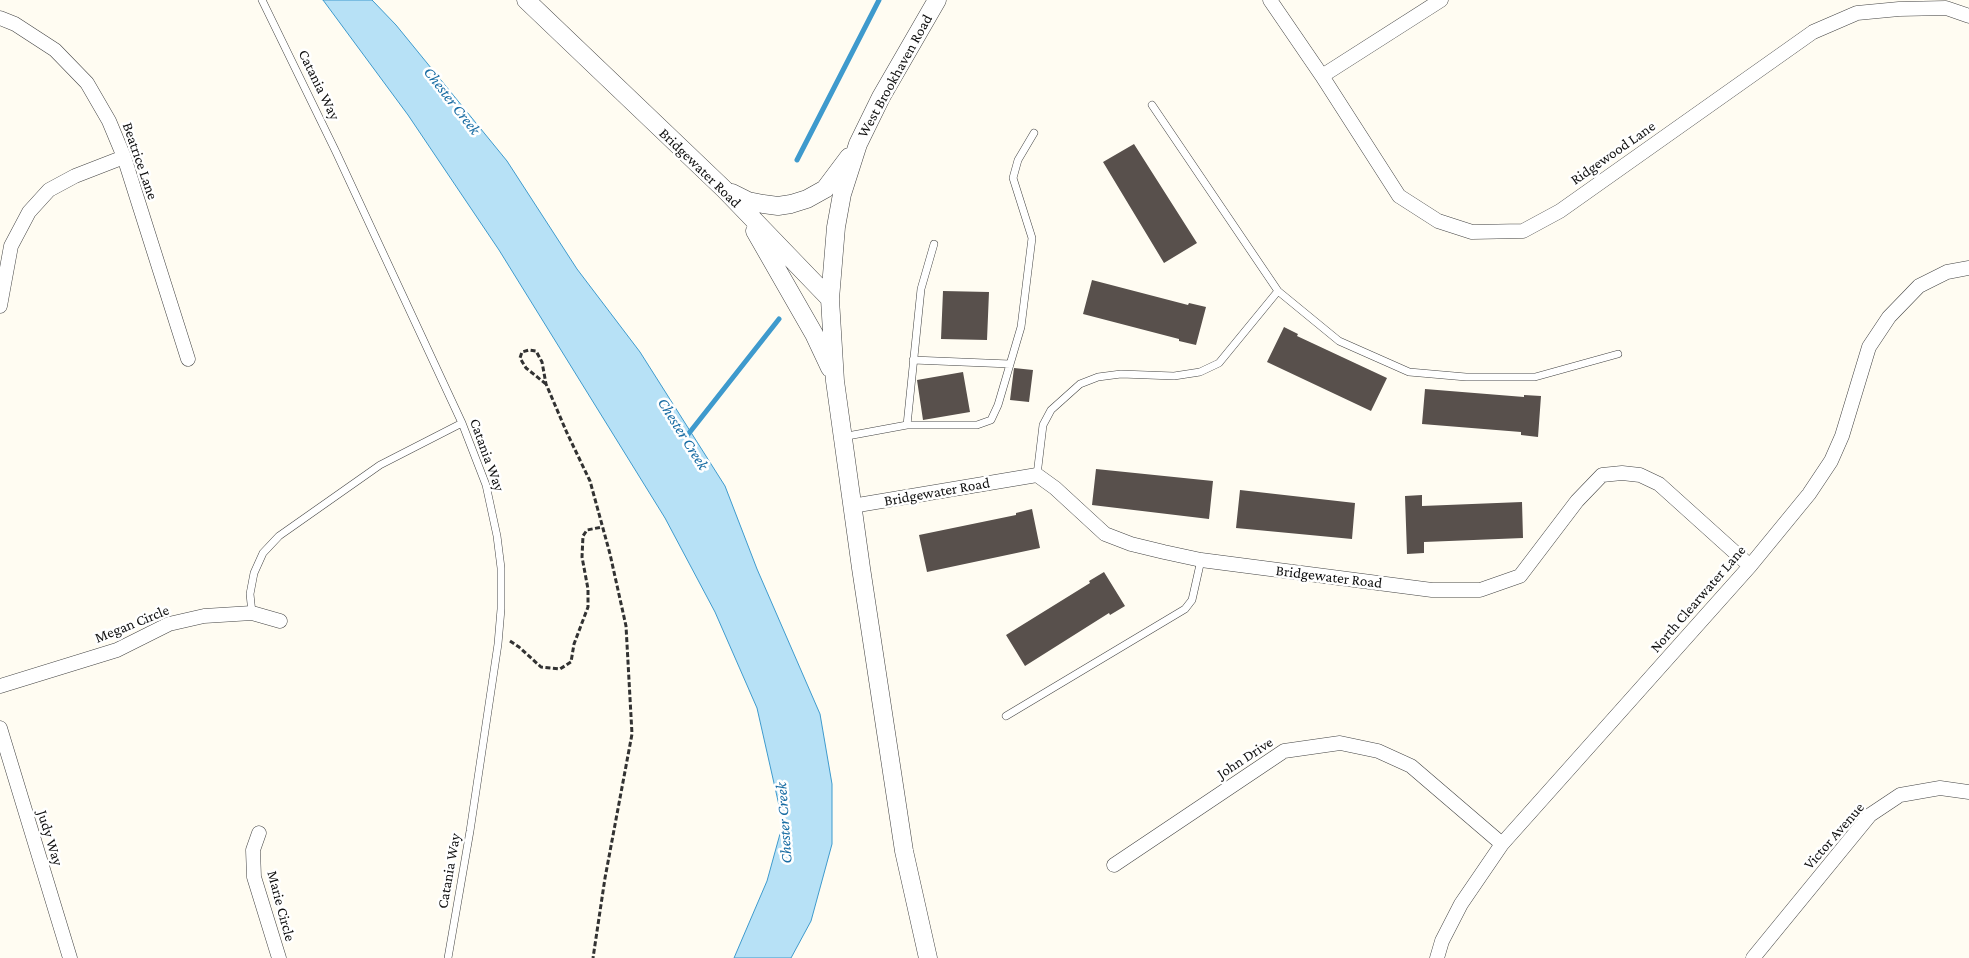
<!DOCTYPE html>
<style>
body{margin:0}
canvas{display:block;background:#fffcf2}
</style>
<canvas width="1969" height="958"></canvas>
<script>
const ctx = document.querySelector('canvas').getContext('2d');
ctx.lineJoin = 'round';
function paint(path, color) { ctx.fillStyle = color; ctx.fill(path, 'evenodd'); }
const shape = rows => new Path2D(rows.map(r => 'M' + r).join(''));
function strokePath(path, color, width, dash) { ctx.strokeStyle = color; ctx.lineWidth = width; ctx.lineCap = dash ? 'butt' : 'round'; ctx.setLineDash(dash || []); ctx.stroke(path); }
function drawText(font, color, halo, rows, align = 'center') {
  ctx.font = font + ' "Crimson Pro",serif'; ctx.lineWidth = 5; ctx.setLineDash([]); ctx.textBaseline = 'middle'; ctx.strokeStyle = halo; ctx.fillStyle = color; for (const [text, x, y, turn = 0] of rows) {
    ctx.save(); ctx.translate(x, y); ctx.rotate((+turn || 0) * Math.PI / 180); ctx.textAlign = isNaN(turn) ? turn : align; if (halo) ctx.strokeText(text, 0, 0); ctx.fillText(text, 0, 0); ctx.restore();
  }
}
const water = shape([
 [323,0,372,0,396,25,507,161,577,269,640,352,725,486,757,569,820,714,832,784,832,844,811,921,791,958,734,958,767,881,783,823,757,708,715,612,665,518,499,250,408,115,323,0]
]);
const stream = shape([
 [797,160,879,0],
 [686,437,779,319]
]);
const building = shape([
 [1134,144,1197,243,1164,263,1103,162],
 [1092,280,1188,305,1189,303,1206,307,1196,345,1179,341,1179,339,1083,314],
 [943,291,989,292,987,340,941,339],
 [1284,327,1298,334,1297,336,1387,378,1371,411,1267,362],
 [1014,368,1033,370,1029,402,1010,400],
 [963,372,970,412,923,420,917,380],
 [1425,389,1524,397,1524,395,1541,396,1538,437,1521,435,1521,432,1422,424],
 [1096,469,1213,481,1209,519,1092,505],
 [1240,490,1355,503,1352,539,1236,528],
 [1422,495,1422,506,1522,502,1523,538,1424,542,1424,553,1407,554,1405,496],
 [1032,509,1040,548,927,572,919,535,1016,515,1016,513],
 [1104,572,1125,606,1110,615,1109,613,1025,666,1006,635,1090,583,1089,581]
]);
const path = shape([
 [546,384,526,368,520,358,522,352,529,350,536,351,542,362,546,384,567,433,590,481,610,554,626,626,632,734,605,878,593,958],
 [510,641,519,647,541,667,560,669,571,662,574,644,588,607,588,589,582,557,583,536,587,530,602,527]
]);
const service = shape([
 [262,0,336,152,462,423,486,485,497,536,501,568,501,609,498,644,470,831,448,958],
 [1278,291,1339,341,1409,372,1466,377,1535,377,1618,354],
 [913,360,1010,364],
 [907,425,977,425,991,420,998,405,1021,327,1032,238,1013,178,1018,160,1034,133],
 [842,437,907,425,921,289,934,244],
 [1037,475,1043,425,1051,410,1080,384,1098,377,1121,374,1174,376,1200,372,1219,363,1278,291,1152,105],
 [252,613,250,594,254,573,263,553,279,536,380,465,462,423],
 [1006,716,1185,609,1192,600,1201,560]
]);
const minor = shape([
 [1270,0,1322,76,1399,196,1438,221,1472,232,1523,231,1560,211,1813,32,1857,13,1899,9,1946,8,1969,16],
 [0,18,15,24,55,50,87,83,109,121,124,157,188,359],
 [1322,76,1441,0],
 [0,306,11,246,29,212,49,190,75,176,124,157],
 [852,506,1037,475,1055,488,1105,534,1131,544,1164,552,1201,560,1432,590,1480,590,1520,576,1577,501,1602,475,1622,473,1640,475,1659,484,1750,566],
 [0,686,117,650,169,624,204,616,252,613,280,621],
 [0,728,70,958],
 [259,833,253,850,254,877,279,958],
 [1114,865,1284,751,1340,743,1378,751,1411,766,1502,844],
 [1437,958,1442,941,1461,904,1502,844,1750,566,1809,494,1831,461,1842,436,1869,347,1889,317,1919,286,1947,272,1969,268],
 [1753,958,1870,815,1900,795,1940,788,1969,792]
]);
const tertiary = shape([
 [526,0,725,190,830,299],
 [732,193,748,201,763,204,778,206,791,204,807,199,825,189,849,157],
 [755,231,814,334,830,368],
 [928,958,904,851,861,568,835,381,830,299,836,227,842,194,858,144,881,97,937,0]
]);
const streetNames = [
 ["West Brookhaven Road",895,76,-61],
 ["Catania Way",319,85,64],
 ["Ridgewood Lane",1613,153,-35],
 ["Beatrice Lane",140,161,71],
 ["Bridgewater Road",700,168,44],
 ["Catania Way",487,455,70],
 ["Bridgewater Road",937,492,-10],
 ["Bridgewater Road",1329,577,7],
 ["North Clearwater Lane",1698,599,-49],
 ["Megan Circle",132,624,-22],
 ["John Drive",1245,758,-33],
 ["Victor Avenue",1834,836,-49],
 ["Judy Way",50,838,73],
 ["Catania Way",449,871,-80],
 ["Marie Circle",281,906,75]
];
const waterNames = [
 ["Chester Creek",452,101,52],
 ["Chester Creek",683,434,58],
 ["Chester Creek",784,823,-94]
];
paint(water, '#b7e1f6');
strokePath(water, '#3e9acd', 1);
strokePath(stream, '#3e9acd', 5);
paint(building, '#58504c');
strokePath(service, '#434343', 8);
strokePath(minor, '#434343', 15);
strokePath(tertiary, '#434343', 19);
strokePath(path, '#323232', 3, [5, 2.5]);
strokePath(service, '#fff', 7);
strokePath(minor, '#fff', 14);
strokePath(tertiary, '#fff', 18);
drawText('15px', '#101010', '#fff', streetNames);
drawText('italic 16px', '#186ca3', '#fff', waterNames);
</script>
